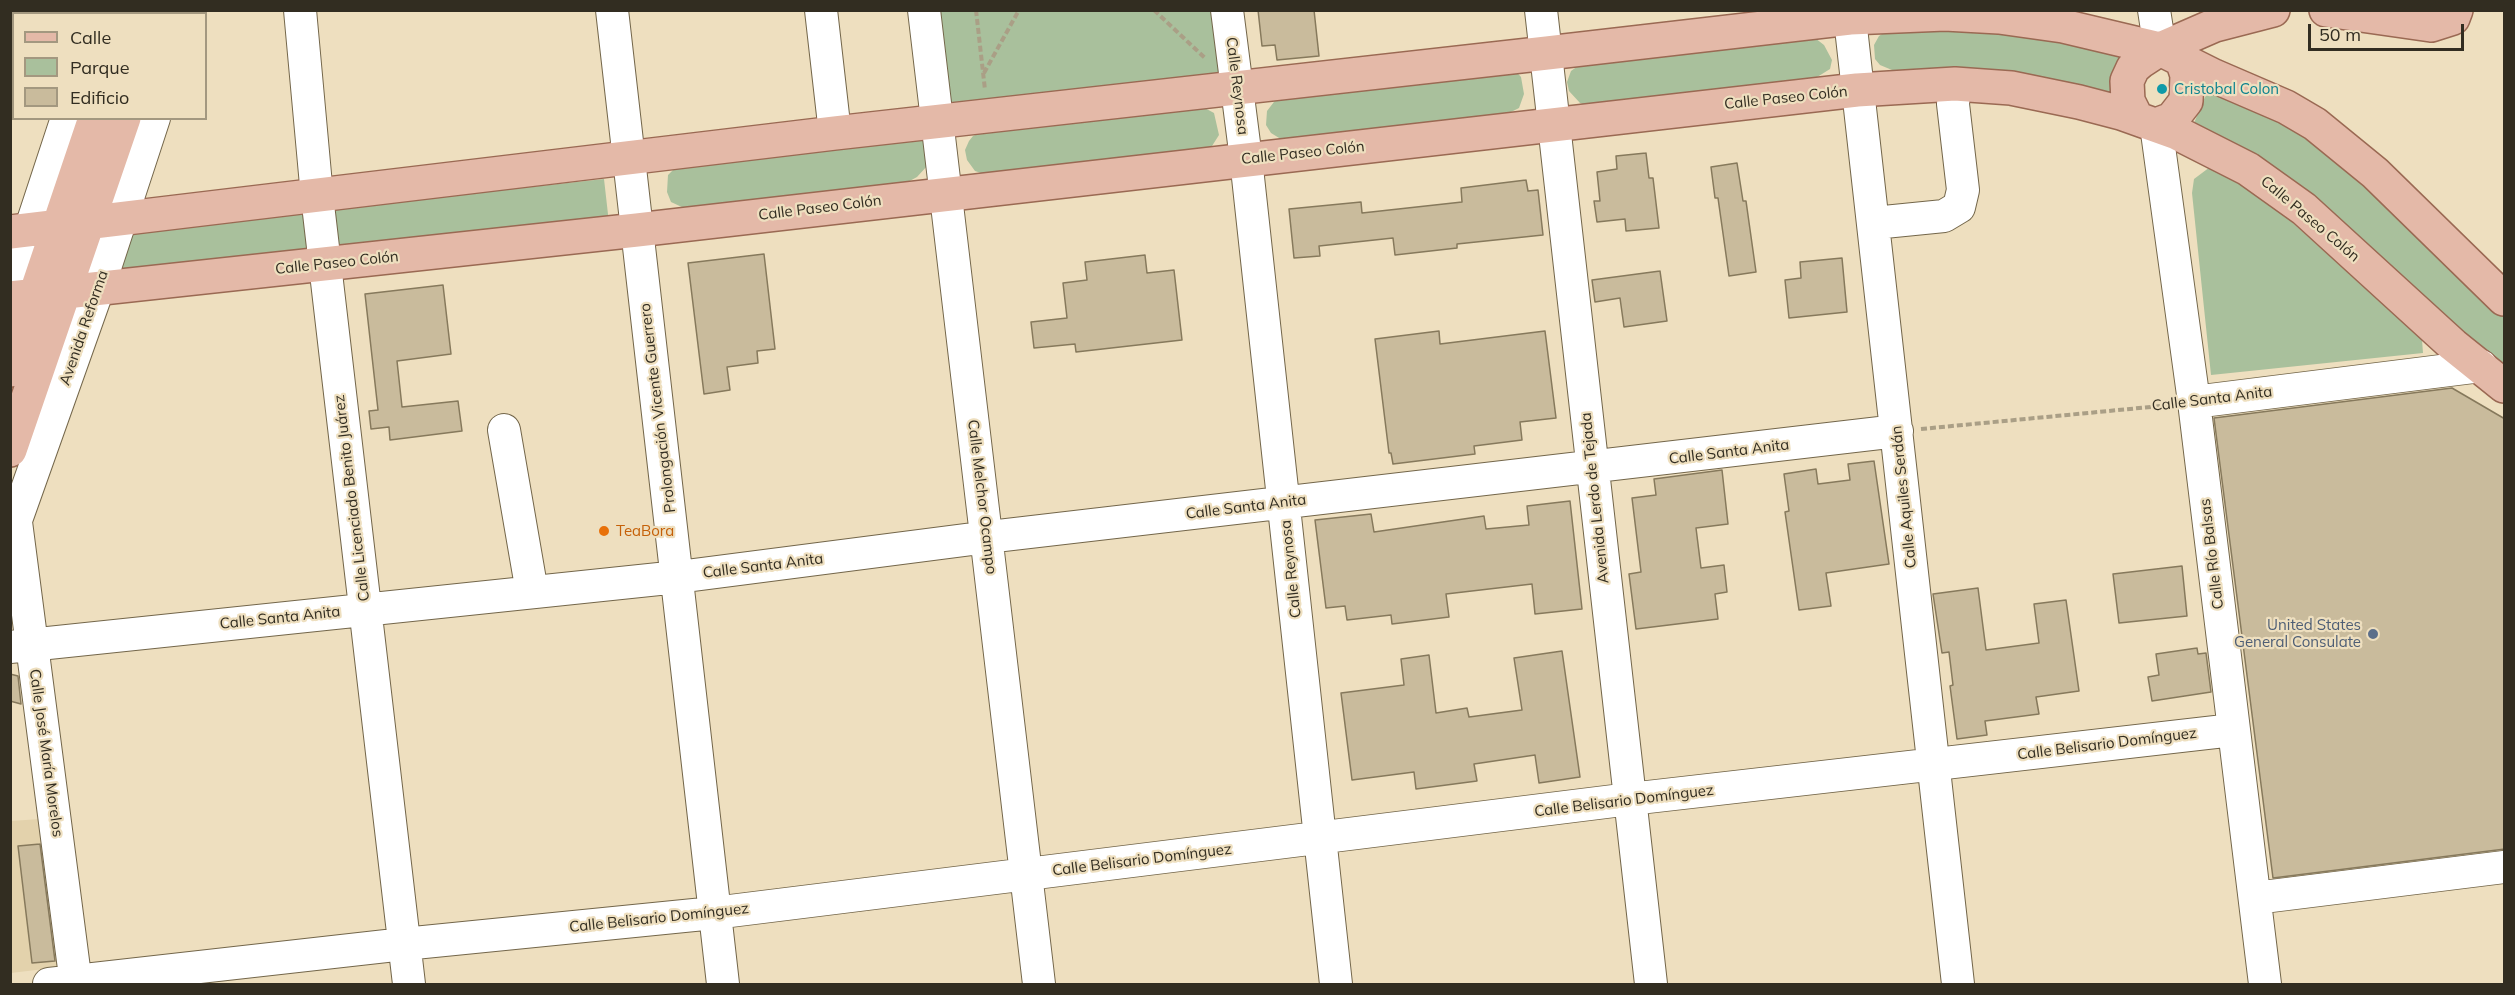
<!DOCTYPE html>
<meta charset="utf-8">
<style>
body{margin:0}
#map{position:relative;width:2515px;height:995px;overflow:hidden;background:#eedfbf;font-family:Mulish,sans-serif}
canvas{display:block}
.frame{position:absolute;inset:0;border:12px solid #322d21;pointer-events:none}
.legend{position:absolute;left:12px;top:12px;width:195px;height:108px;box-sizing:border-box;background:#eedfbf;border:2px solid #a39880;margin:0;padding:8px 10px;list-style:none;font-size:18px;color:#322d21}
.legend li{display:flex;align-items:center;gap:12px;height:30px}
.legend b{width:30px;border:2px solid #a39880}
.scale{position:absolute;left:2308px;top:24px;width:156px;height:27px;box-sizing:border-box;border:3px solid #322d21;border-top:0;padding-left:8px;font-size:18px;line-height:21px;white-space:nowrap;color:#322d21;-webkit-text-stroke:4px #eedfbf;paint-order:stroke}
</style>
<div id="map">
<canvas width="2515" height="995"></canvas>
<div class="frame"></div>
<ul class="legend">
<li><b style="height:8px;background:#e4b9a8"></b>Calle</li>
<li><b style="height:16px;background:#a9c09c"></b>Parque</li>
<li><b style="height:16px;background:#c9bb9c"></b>Edificio</li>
</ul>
<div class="scale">50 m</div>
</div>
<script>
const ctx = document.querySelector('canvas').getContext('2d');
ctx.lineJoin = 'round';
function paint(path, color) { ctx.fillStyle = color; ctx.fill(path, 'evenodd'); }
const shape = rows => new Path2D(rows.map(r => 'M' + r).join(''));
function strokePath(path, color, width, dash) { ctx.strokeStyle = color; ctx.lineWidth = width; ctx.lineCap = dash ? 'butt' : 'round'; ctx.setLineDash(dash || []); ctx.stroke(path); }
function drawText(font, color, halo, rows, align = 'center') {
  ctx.font = font + ' Mulish,sans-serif'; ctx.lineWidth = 4.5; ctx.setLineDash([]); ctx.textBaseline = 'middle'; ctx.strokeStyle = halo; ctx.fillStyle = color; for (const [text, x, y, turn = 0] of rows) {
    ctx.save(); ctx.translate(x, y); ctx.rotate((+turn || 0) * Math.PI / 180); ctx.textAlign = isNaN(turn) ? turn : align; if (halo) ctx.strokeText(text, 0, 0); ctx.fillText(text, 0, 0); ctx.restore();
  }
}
const built = shape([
 [40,819,61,967,11,973,11,821]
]);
const green = shape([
 [939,11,1211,11,1219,76,948,104],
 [1981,26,2134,56,2116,96,1892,70,1880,65,1875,59,1874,45,1879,36,1888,30],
 [1815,38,1824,45,1832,60,1830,69,1814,79,1588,106,1580,103,1569,91,1567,82,1571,71,1582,63],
 [1513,68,1521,77,1524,94,1519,108,1507,114,1284,141,1271,133,1266,125,1267,111,1277,98],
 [2214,76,2259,95,2504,299,2504,386,2194,123],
 [1201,106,1214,113,1219,135,1212,146,1203,151,987,175,975,171,967,160,965,150,969,141,973,136,982,132],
 [920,137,926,142,928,165,917,177,906,183,684,208,671,202,667,192,668,175,673,170,684,165],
 [2214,164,2282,213,2422,340,2423,353,2211,375,2192,193,2194,179],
 [604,179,609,223,116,284,131,230]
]);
const building = shape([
 [1258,10,1314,10,1319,56,1277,60,1275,45,1262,46,1258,10],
 [1646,153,1649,178,1653,178,1659,228,1626,231,1625,219,1597,222,1594,201,1600,201,1597,172,1617,169,1616,156,1646,153],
 [1737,163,1743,201,1746,201,1756,272,1729,276,1718,198,1715,198,1711,167,1737,163],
 [1526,180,1528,191,1538,190,1543,235,1457,244,1457,248,1395,255,1393,238,1319,246,1320,256,1294,258,1289,209,1361,202,1362,213,1462,202,1461,188,1526,180],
 [764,254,775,349,757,351,758,363,727,367,730,390,704,394,688,263,764,254],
 [1145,255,1147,273,1174,270,1182,340,1076,352,1075,344,1034,348,1031,322,1067,318,1063,283,1087,280,1085,262,1145,255],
 [1842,258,1847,312,1789,318,1785,280,1801,278,1800,262,1842,258],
 [1660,271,1667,321,1624,327,1620,298,1595,302,1592,280,1660,271],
 [443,285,451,354,397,361,402,407,458,401,462,431,390,440,389,427,371,429,369,411,378,410,365,294,443,285],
 [1439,331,1440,344,1545,331,1556,418,1520,422,1522,440,1474,446,1475,454,1393,464,1391,453,1389,453,1375,339,1439,331],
 [2452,388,2505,419,2505,849,2273,878,2214,418,2452,388],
 [1874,461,1889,564,1826,573,1831,606,1799,610,1785,512,1789,511,1784,474,1816,469,1818,484,1850,480,1848,464,1874,461],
 [1722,470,1728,524,1696,528,1701,568,1724,565,1727,592,1715,594,1718,619,1636,629,1629,574,1641,572,1632,498,1656,495,1654,479,1722,470],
 [1570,501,1582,609,1535,614,1532,584,1446,594,1449,617,1392,624,1391,615,1347,620,1345,606,1326,608,1315,520,1371,514,1374,532,1484,516,1486,529,1529,525,1527,506,1570,501],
 [2182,566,2187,616,2119,623,2113,574,2182,566],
 [1978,588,1986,650,2039,643,2034,604,2066,600,2079,691,2036,697,2039,714,1985,721,1987,735,1957,739,1950,686,1953,685,1949,652,1942,653,1933,594,1978,588],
 [2197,648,2198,654,2206,653,2211,692,2152,701,2148,677,2159,675,2156,654,2197,648],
 [1562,651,1580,777,1539,783,1535,755,1474,764,1477,781,1416,789,1414,772,1352,780,1341,693,1404,685,1401,659,1429,655,1436,713,1467,708,1469,717,1522,710,1514,658,1562,651],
 [10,674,18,676,21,704,10,701,10,674],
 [40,844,55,961,32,963,18,846,40,844]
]);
const path = shape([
 [976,10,985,90],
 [1154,10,1206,59],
 [984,73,1019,10],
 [1921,429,2171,405]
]);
const minor = shape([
 [300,10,317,196,409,984],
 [612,10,723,984],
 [821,10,835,133],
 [924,10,1039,984],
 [1227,10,1246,159,1336,984],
 [1541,10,1651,984],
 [1849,10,1958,984],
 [2154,10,2160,49],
 [104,14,105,10],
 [189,14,190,10],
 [2156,125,2194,402,2265,984],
 [1874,223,1944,216,1959,207,1963,190,1953,104,1955,84],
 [10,291,67,118],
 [2194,402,2481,366],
 [504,430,532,592],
 [16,522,76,984],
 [10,537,98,289,154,118],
 [10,647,678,577,988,537,1897,431],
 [2255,898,2504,867],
 [49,984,404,944,714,913,1630,799,2233,730]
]);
const major = shape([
 [2326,10,2431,25,2453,18,2456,10],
 [131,14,132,10],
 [159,14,160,10],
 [2136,117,2128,101,2127,81,2133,68,2140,62,2160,49,2215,25,2273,10],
 [2156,125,2172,119,2186,101,2187,75,2182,60],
 [10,232,835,133,1547,53,1850,18,1945,14,1999,17,2063,26,2160,49,2214,76,2286,107,2315,124,2375,173,2504,299],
 [10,298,637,230,1857,90,1955,84,2011,88,2079,102,2121,113,2177,133,2248,169,2304,209,2453,345,2504,386],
 [10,370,95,118],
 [10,450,124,118]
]);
const markers = [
 [2162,89,6,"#0f9aa8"],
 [604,531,6,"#e8710a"],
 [2373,634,6,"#5c6f8a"]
];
const streetNames = [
 ["Calle Reynosa",1237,86,83],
 ["Calle Paseo Colón",1786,98,-6],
 ["Calle Paseo Colón",1303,153,-6],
 ["Calle Paseo Colón",820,208,-7],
 ["Calle Paseo Colón",2310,219,40],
 ["Calle Paseo Colón",337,263,-6],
 ["Avenida Reforma",84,328,-71],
 ["Calle Santa Anita",2212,399,-7],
 ["Prolongación Vicente Guerrero",658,408,-97],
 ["Calle Santa Anita",1729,452,-7],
 ["Calle Melchor Ocampo",982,497,83],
 ["Calle Aquiles Serdán",1904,497,-96],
 ["Calle Licenciado Benito Juárez",352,498,-97],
 ["Avenida Lerdo de Tejada",1595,498,-96],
 ["Calle Santa Anita",1246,507,-7],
 ["Calle Río Balsas",2212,554,-97],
 ["Calle Santa Anita",763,566,-7],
 ["Calle Reynosa",1291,569,-96],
 ["Calle Santa Anita",280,618,-6],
 ["Calle Belisario Domínguez",2107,744,-7],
 ["Calle José María Morelos",46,753,82],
 ["Calle Belisario Domínguez",1624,801,-7],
 ["Calle Belisario Domínguez",1142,860,-7],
 ["Calle Belisario Domínguez",659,918,-6]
];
const cultureNames = [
 ["Cristobal Colon",2174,89]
];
const foodNames = [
 ["TeaBora",616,531]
];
const serviceNames = [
 ["United States",2361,625],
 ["General Consulate",2361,642]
];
paint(built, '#e3d2ac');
paint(green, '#a9c09c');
paint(building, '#c9bb9c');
strokePath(building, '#86795c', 1.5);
strokePath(minor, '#73664a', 34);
strokePath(major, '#9a6953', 36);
strokePath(path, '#aa9f86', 4, [6, 3]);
strokePath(minor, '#fff', 32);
strokePath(major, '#e4b9a8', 33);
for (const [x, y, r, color] of markers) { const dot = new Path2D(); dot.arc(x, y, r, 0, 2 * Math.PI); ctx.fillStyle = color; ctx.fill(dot); strokePath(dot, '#eedfbf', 2); }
drawText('15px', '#322d21', '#eedfbf', streetNames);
drawText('15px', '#0d838f', '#eedfbf', cultureNames, 'left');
drawText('15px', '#c56008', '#eedfbf', foodNames, 'left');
drawText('15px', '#4e5e75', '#eedfbf', serviceNames, 'right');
</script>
